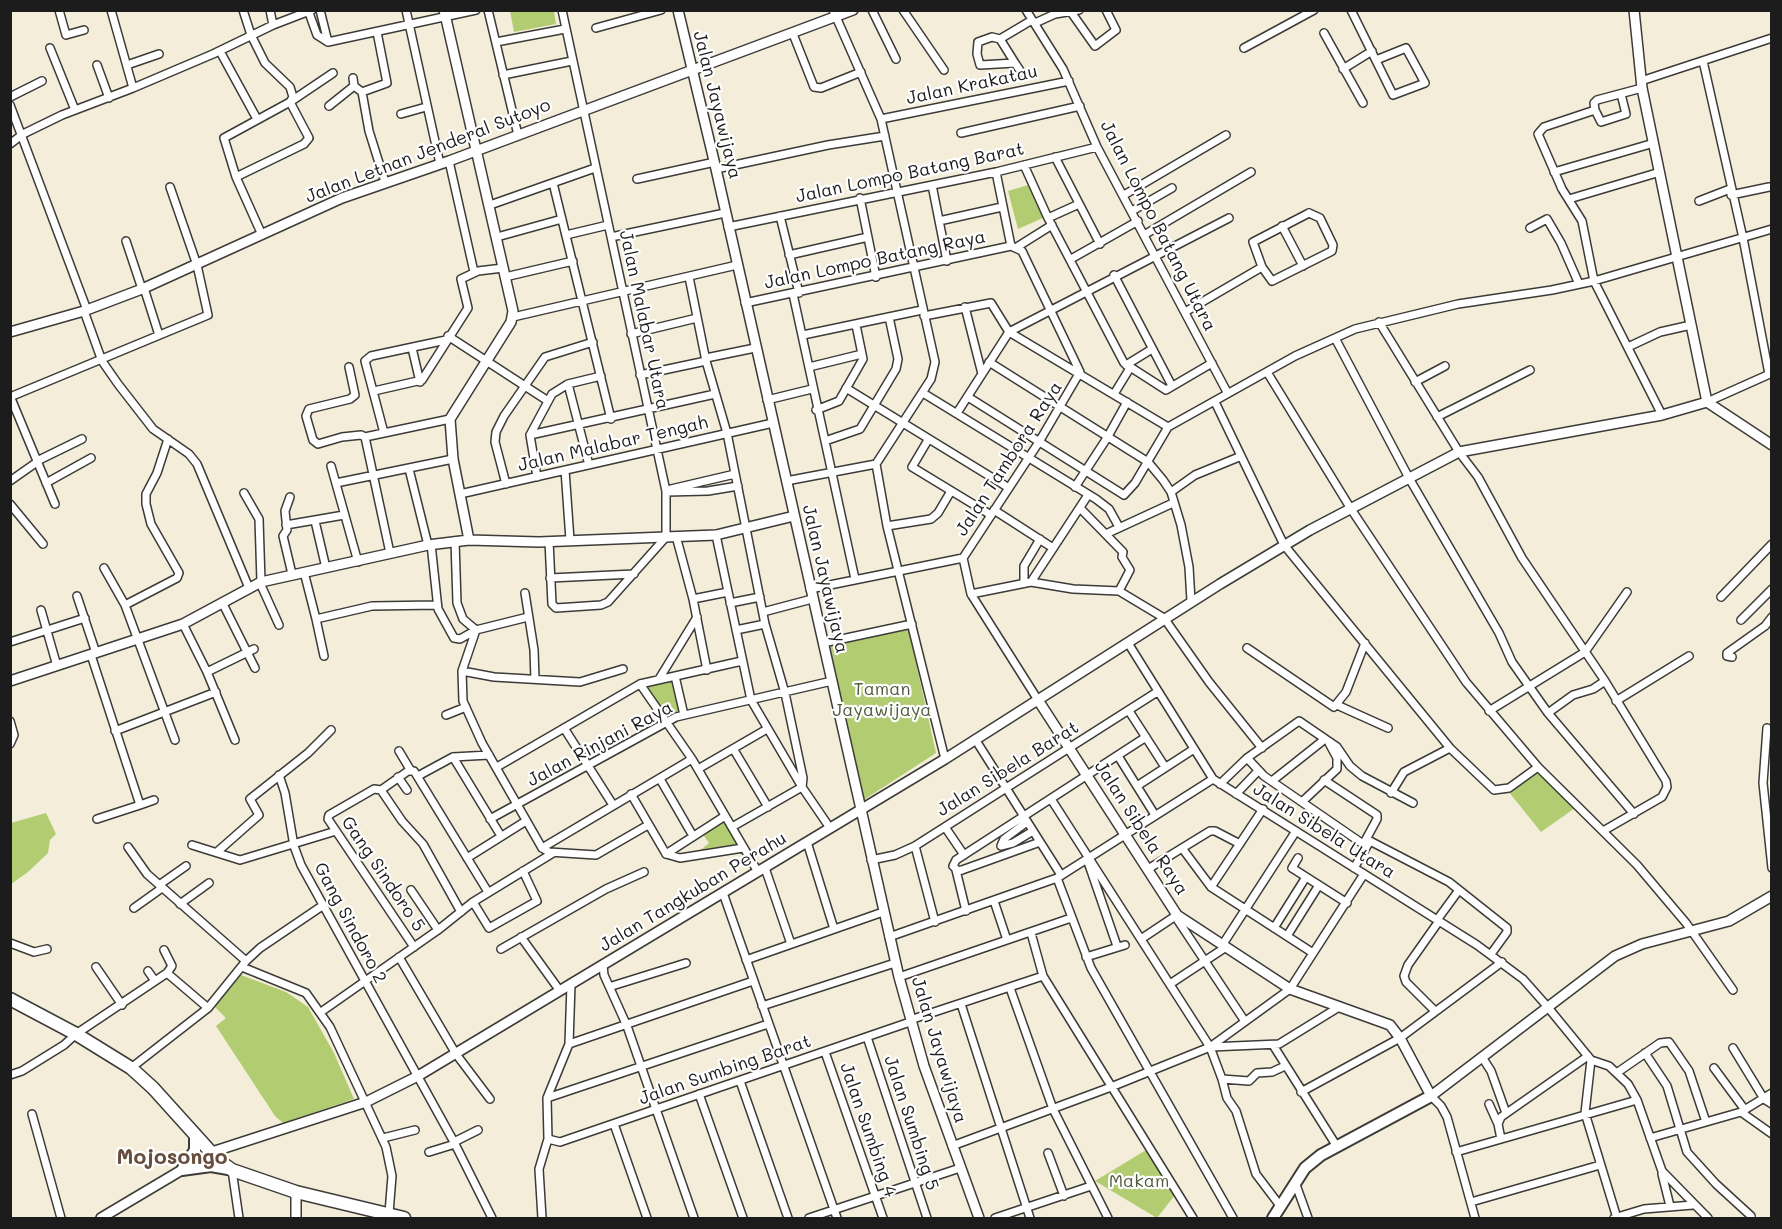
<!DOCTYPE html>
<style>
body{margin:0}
#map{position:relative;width:1782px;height:1229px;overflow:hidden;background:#f4edda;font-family:Mali,sans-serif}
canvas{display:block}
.frame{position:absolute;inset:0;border:12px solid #1c1c1c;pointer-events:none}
</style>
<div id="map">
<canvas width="1782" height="1229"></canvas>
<div class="frame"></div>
</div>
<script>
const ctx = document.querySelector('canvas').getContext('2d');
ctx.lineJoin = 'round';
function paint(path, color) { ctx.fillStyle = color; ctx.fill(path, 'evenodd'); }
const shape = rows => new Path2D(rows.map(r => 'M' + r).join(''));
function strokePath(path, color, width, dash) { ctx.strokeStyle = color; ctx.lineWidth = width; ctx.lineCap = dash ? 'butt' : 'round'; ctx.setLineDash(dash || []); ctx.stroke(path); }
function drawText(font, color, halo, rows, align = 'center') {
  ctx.font = font + ' Mali,sans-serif'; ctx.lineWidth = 4.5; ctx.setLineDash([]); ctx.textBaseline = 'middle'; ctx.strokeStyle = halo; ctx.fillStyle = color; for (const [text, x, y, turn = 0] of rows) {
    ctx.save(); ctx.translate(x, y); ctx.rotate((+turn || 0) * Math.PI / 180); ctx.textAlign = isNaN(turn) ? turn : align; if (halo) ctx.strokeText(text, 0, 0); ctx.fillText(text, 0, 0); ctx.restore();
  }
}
const green = shape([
 [510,11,554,11,556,24,514,32],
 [1028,185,1043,218,1018,229,1008,191],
 [908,627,936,753,862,801,827,646],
 [674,679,681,714,667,719,643,685],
 [1538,769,1575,808,1541,832,1508,791],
 [46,813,56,834,50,840,48,853,28,872,11,884,11,823],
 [724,819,739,847,697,853,709,843,702,833],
 [241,975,286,992,308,1007,334,1053,354,1099,283,1123,275,1116,216,1026,226,1018,214,1006],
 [1146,1150,1175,1195,1157,1218,1095,1181]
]);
const street = shape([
 [59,10,66,35,84,30],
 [111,10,133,88],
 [243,10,251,35],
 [270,10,273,25],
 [308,10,317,35,328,42,476,10],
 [320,10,328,42],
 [406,10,440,164],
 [488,10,518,135],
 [833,10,881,119,935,362,931,379,876,464],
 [872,10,896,59],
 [903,10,944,70],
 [1026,10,1063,69,1097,147,1227,392],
 [1351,10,1393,95,1425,83,1406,48,1376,60],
 [1071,12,1095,46,1116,30,1106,10],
 [1035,23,1055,14,1079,10],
 [596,28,661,10],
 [1324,33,1363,103],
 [793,34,814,87,821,88,861,72],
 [1000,39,992,37,978,42,977,54,980,65,1015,63,1000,39,1032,20],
 [496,42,565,29],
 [50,48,75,110],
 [1244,48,1314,10],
 [222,55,257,119],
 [1703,61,1743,238,1769,374],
 [1015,63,1021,72],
 [97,65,109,98],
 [127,65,159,54],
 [1343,69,1372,51],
 [503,75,572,61],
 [353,78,354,86,362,92,369,131,385,182],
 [1641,81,1772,38],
 [1642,88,1597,100,1594,103,1595,110,1544,127,1538,134,1562,189,1582,221,1594,281,1662,415],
 [362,92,387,83,377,32],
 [10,97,42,81],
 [10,105,87,310],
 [329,106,354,86],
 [1595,110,1601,122,1626,114,1621,94],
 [401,114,426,107],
 [881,119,1069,81],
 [961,133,1080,106],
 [10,144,23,134,62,115,133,88,213,54,273,25,312,10],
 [1055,157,1100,244],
 [449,161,474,272],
 [1024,165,1048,218,1124,363,1166,390,1212,363],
 [716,169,828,145,885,136],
 [996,172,1011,246],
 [1554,172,1654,143],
 [236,177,304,144,309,138,290,102,293,97,290,87,265,63,253,39],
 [637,179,715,162],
 [553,183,611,419],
 [932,185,947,261],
 [1124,195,1226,135],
 [1731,195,1769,187],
 [860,198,876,277],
 [1569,199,1660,172],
 [1699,201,1730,189],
 [490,205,595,168],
 [1132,211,1172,188],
 [1309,213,1320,218,1333,245,1332,251,1272,281,1262,267,1253,242,1309,213],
 [780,216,799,293],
 [1048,218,1079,204],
 [939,221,1002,207],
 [1282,226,1303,266],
 [728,227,996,172,1097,147],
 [1530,228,1547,219,1561,243,1579,284],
 [262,235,236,177,224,138,290,102,333,73],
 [566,235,608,225],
 [1144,235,1251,172],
 [497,237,562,219],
 [611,237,725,213],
 [126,241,142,289],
 [1017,247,1052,225],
 [789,255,868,237],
 [1071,259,1138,221],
 [1114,275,1172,386],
 [505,277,573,261],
 [689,277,706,361,727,433,765,624,785,693,803,778,802,787,732,827],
 [144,288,158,332],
 [793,294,855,579],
 [745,303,1011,246],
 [965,307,982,374],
 [84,311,102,361,118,384,153,429,189,454,197,464,249,588],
 [1185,312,1262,267],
 [924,316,991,303,1009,332,1168,427,1295,356,1355,329,1458,304,1552,290,1594,281,1772,229],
 [513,317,737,265],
 [1379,322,1459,452,1478,477,1522,558,1605,681,1666,781,1667,787,1662,797,1603,831],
 [631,334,697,318],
 [803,335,922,310],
 [448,336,548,401],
 [1335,338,1409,478,1499,633,1512,662,1548,713,1634,814],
 [1628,347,1660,332,1691,325],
 [412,348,420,382],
 [706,358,755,348],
 [989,362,1148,462,1163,480,1171,492,1181,525,1189,567,1191,601],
 [1126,365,1152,349],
 [349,367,355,395,350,399,309,409,306,416,313,440,318,444,342,437,361,435,365,437],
 [809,367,862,354],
 [1267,372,1351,509,1466,682,1538,767,1637,865,1686,923,1733,990],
 [640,375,706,361],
 [1415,382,1445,366],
 [568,384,589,465],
 [846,388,1009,488],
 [374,391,422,380,468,308,461,279,478,271,503,268],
 [923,393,1096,499,1109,509,1119,527],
 [1114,394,1130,368],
 [10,396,55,504],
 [10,397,208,315,197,265,170,187],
 [968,397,1124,495,1135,483,1168,427],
 [767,400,812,389],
 [1215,402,1284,545,1450,748,1494,790,1509,788,1538,767],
 [1707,402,1772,373],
 [816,410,839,401,863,359,856,325],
 [957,413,1009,332,1229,218],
 [1437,417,1530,370],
 [384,433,365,361,371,356,446,340],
 [530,435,715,394],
 [928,440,912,467,991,515],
 [825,441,860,429,896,369,898,359,889,317],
 [37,461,82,439],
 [876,464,887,526,945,759],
 [331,466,358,562],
 [409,469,428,545],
 [565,470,570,540],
 [537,477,530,435,552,394,568,384,601,376],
 [10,481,37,462],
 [786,481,876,464],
 [46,483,91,458],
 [336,483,453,459],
 [506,484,495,442,496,432,504,416,545,357,593,342],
 [1075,487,1107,438,1127,402],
 [671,489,735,474],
 [666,492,708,491,738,486],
 [1171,492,1195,475,1239,457],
 [244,493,259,519,261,582],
 [460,494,773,423],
 [290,497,285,511,287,530,283,536,292,574],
 [10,504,43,544],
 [1080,508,1123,552,1122,557,1130,570,1119,591],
 [994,510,1053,548],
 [315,521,326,568],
 [286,525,344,515],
 [887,526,931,519,938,513,951,491],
 [1108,533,1173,503],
 [716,535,751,700,802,787,830,828],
 [676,536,693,599,707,670],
 [455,541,457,603,463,619,476,630,462,671,463,701,482,743,542,848,549,852,596,855,648,825],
 [549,541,552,604,556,608,601,605,608,602,666,537,666,491,562,10],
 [431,544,438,609,454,638,460,639,476,630,528,617],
 [390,553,365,437,450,419],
 [963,558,1039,442,1080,372,1022,251,1011,246],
 [963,558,971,594,1038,700],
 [104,568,125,605,175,740],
 [304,572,316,619,372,606,437,605],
 [550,578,634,574],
 [1031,582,1073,589,1119,591,1164,618,1209,682,1262,748],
 [260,583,279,625],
 [1024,583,1024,566,1040,539],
 [810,589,963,558],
 [525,593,534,650,535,679],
 [971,594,1031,582,1088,495],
 [77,596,96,653],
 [1721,597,1772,544],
 [693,599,728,592],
 [730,603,760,597],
 [223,604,255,668],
 [125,605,177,578,179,573,151,524,146,504,146,494,157,473,168,439],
 [41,610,57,666],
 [763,612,812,599],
 [316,619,324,656],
 [1741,620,1772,589],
 [183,624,207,672,235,740],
 [736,630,765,624],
 [10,642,85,618],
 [823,643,912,624],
 [1128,643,1213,779,1477,945,1523,979,1546,1005,1591,1060,1585,1113,1617,1218],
 [1247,648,1334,707,1346,692,1365,643],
 [91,655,140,805,97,819],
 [1732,657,1727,656,1727,653,1765,626,1772,617],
 [462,671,494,677,580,682,623,669],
 [207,672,254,649],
 [675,676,684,715],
 [659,679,697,617],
 [640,684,692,759,758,872],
 [1616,701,1689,656],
 [1337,705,1388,728],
 [1129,711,1165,767],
 [1489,711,1585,652,1627,592],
 [1548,713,1573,695,1593,689,1605,681],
 [446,715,466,707],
 [10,721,14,735,10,744],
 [564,728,613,805],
 [1767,728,1763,783,1772,868],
 [115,731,216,692],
 [975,739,1061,875],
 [734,750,768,807],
 [399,751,411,771],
 [1118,756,1155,815],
 [453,757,501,836],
 [1247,758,1264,776,1363,844],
 [497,767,640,684,742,661],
 [698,769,767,729],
 [279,775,285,793,294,846,301,865,454,1142,492,1218],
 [418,776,453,757,489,755],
 [398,777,407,790],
 [660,779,693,836],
 [1324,780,1377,815,1377,819,1364,843],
 [1272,781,1325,739],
 [1220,784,1247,758,1299,721,1337,747,1350,766,1362,776,1413,803],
 [1137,786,1194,749],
 [381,790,402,821,423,844,461,912],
 [1391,793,1404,772,1450,748],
 [631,794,666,854],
 [1236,794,1258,771],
 [1051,799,1210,1047,1222,1079,1249,1081,1257,1073,1272,1072,1285,1066],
 [1303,801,1337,769,1337,758,1329,743],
 [140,805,154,800],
 [490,819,676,717,832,681],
 [1027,822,1004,839,1001,846,1013,843,1033,831],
 [945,827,964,855],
 [807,842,834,929],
 [1040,842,962,870,958,871,953,866,956,860,1146,737],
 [192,845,240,860,336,831],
 [915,846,935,922],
 [128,847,147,874,246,961],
 [542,848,692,759],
 [1182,848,1211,887,1313,953],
 [217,852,259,815,250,799,308,753,331,730],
 [666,854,680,858,743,848],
 [666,854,725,816],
 [467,858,526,821],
 [1298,858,1292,868,1347,903],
 [1087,859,1117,946],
 [871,860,895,855,915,846,1157,692],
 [765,868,791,944],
 [1354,868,1370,841,1449,882,1507,928,1507,932,1491,954],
 [1148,869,1210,831,1215,831,1240,844],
 [956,870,966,911],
 [1057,878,1091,968,1233,1218],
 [159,885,186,866],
 [1211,887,1263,809],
 [411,890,438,930],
 [723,893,837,1218],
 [994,901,1007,940],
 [473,902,489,928,537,901,523,871],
 [180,904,209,883],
 [134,908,162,888],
 [1175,916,1244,1020],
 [1437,920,1459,890],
 [1274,928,1306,877],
 [1031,933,1043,976,1193,1218],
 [1287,936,1319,885],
 [521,937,560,991],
 [889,937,1057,878,1213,779],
 [1141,939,1177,915],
 [10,943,34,952,47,949],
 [1223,944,1296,831],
 [414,947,328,819,329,815,374,789,381,790,408,771,414,771,488,892],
 [501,949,606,889,644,872],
 [399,957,456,1054,490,1099],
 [1086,957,1125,945],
 [746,960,883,912],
 [603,965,604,975,627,1026,694,1218],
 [96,967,122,1005],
 [242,967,306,993,330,1027,386,1147,392,1176,389,1213],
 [148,971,155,981],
 [167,973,208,1008],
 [899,977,1071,918],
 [1170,984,1226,947],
 [612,986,686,963],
 [1010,988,1053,1109,1108,1218],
 [961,1004,1030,1218],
 [762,1006,895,963],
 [1435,1011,1406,982,1404,976,1408,965,1439,921],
 [321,1012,438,930,473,902,553,853],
 [910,1020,1043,976],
 [867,1037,927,1218],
 [569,1044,753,981],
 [1273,1045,1336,1145],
 [1211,1047,1279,1044,1339,1007],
 [1733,1048,1764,1099,1772,1104],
 [825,1052,883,1218],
 [1645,1053,1667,1086,1687,1152,1716,1184,1751,1216],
 [1482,1057,1491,1071,1506,1113],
 [1591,1060,1609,1066,1628,1084,1637,1100,1662,1171,1708,1218],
 [131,1068,208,1008,246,961,260,948,322,906],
 [1714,1068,1745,1110],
 [1618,1072,1660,1043,1669,1042,1689,1071,1706,1122],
 [10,1075,22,1071,64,1045,76,1034,167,973,172,966,164,950],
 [1222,1079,1227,1098,1236,1111,1256,1174,1281,1207],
 [740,1081,788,1218],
 [1301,1092,1400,1038,1502,962],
 [699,1094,743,1218],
 [1431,1096,1441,1106,1447,1117,1475,1218],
 [547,1098,768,1024],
 [1489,1104,1498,1124],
 [1741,1112,1772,1134],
 [32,1114,61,1218],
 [614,1124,647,1218],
 [383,1138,415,1130],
 [1650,1138,1741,1112,1772,1093],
 [548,1139,560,1142,910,1022],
 [1501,1139,1498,1124,1501,1117,1588,1056],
 [454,1142,478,1130],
 [952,1146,1111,1087,1210,1047,1290,989,1364,874],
 [429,1152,455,1144],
 [1456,1152,1637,1100],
 [1048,1153,1064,1196],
 [232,1170,239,1218],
 [1662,1174,1670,1206],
 [1295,1182,1308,1218],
 [1471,1202,1600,1165],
 [542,1218,539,1169,548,1139,547,1098,569,1044,571,984],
 [809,1218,960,1168],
 [995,1218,1091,1186],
 [1614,1218,1644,1209,1693,1205]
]);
const secondary = shape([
 [444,10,513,311,511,322,450,419,453,459,469,540],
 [678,10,716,169,899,977,924,1066,979,1218],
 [10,332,84,311,142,289,342,198,449,161,853,10],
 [1707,402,1772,445],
 [10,681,183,624,261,582,428,545,469,540,539,542,716,535,794,516],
 [1038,700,1177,915,1290,989,1390,1025,1400,1038,1431,1096,1615,956,1642,944,1729,921,1772,896],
 [296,1192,296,1218],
 [101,1218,212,1152,366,1102,418,1076,945,759,1220,584,1310,530,1459,452,1662,415,1707,402,1642,88,1634,10]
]);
const primary = shape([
 [182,1170,211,1166,228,1169],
 [182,1170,195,1150,195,1134],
 [1273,1218,1305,1168,1321,1155,1431,1096]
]);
const highway = shape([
 [10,999,76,1034,131,1068,153,1088,218,1160,232,1170,296,1192,404,1218]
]);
const streetNames = [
 ["Jalan Krakatau",972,85,-12],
 ["Jalan Jayawijaya",717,105,76],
 ["Jalan Letnan Jenderal Sutoyo",428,151,-21],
 ["Jalan Lompo Batang Barat",910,173,-12],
 ["Jalan Lompo Batang Utara",1158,226,63],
 ["Jalan Lompo Batang Raya",875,260,-12],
 ["Jalan Malabar Utara",644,320,78],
 ["Jalan Malabar Tengah",613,444,-13],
 ["Jalan Tambora Raya",1009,459,-57],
 ["Jalan Jayawijaya",825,579,77],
 ["Jalan Rinjani Raya",600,744,-28],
 ["Jalan Sibela Barat",1008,769,-32],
 ["Jalan Sibela Raya",1141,828,57],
 ["Jalan Sibela Utara",1324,831,32],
 ["Gang Sindoro 5",383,874,56],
 ["Jalan Tangkuban Perahu",693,892,-31],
 ["Gang Sindoro 2",350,923,62],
 ["Jalan Jayawijaya",939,1050,73],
 ["Jalan Sumbing Barat",725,1070,-19],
 ["Jalan Sumbing 5",911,1123,72],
 ["Jalan Sumbing 4",868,1130,71]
];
const parkNames = [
 ["Taman",882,689],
 ["Jayawijaya",882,710],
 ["Makam",1139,1181]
];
const quarterNames = [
 ["Mojosongo",172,1158]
];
paint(green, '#b2cc72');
strokePath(street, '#3c3b38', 10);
strokePath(secondary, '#3c3b38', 12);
strokePath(primary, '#3c3b38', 14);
strokePath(highway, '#3c3b38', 15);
strokePath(street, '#fff', 7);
strokePath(secondary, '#fff', 9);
strokePath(primary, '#fff', 10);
strokePath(highway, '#fff', 12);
drawText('18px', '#1c1c1c', '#fff', streetNames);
drawText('18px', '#505a3a', '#fff', parkNames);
drawText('bold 21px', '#674e3e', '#fff', quarterNames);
</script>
